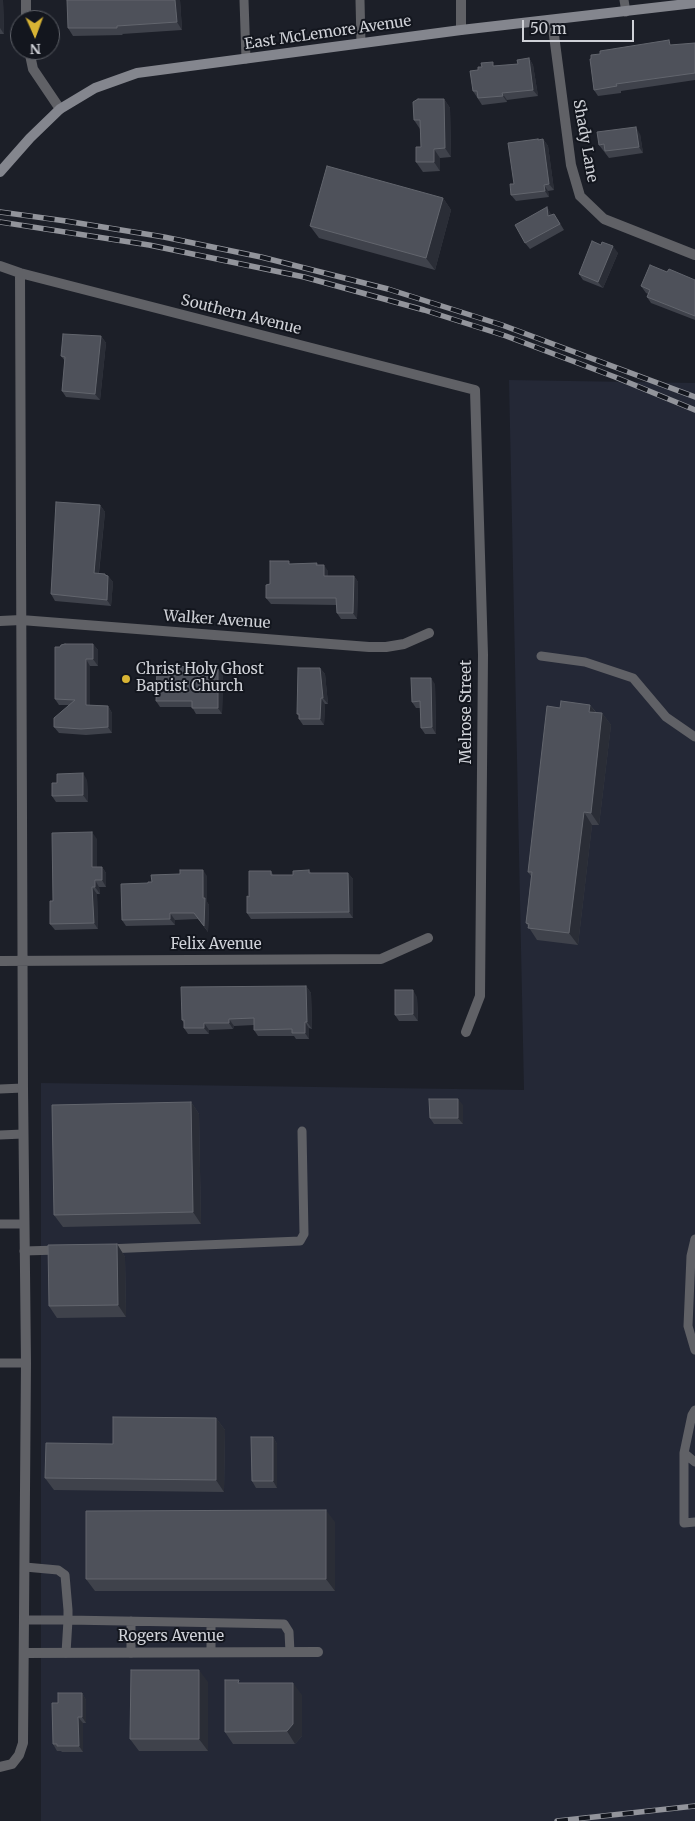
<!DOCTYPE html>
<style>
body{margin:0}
#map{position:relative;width:695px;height:1821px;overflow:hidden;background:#1c1f28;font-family:Merriweather,serif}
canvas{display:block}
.north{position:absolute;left:10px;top:10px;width:50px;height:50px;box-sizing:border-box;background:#13161e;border:1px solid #5e6168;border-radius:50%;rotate:178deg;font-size:14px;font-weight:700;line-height:20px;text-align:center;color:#cfd1d7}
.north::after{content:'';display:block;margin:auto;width:18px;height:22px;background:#d8b434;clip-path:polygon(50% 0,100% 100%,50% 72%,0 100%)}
.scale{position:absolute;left:522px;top:20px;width:112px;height:22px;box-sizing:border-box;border:2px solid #cfd1d7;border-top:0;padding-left:6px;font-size:15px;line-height:18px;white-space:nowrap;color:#cfd1d7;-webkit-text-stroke:4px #13161e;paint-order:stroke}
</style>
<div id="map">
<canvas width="695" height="1821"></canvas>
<div class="north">N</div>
<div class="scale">50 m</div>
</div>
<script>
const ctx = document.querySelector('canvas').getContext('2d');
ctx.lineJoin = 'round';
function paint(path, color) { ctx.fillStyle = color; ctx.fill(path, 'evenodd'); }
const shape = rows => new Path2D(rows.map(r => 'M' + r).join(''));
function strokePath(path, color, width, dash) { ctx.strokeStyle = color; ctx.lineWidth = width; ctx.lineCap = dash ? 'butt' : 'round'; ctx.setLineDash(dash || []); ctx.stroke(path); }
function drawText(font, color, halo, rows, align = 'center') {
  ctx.font = font + ' Merriweather,serif'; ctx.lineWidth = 4; ctx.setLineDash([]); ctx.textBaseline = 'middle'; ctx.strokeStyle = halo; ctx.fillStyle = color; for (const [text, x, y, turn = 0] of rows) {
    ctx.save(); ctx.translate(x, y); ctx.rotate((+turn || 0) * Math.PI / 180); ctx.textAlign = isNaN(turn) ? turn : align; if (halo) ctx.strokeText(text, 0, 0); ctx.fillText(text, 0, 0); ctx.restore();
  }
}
const built = shape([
 [509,380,695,383,695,1821,41,1821,41,1083,524,1090]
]);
const lane = shape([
 [244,0,246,59],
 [360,0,361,43],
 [624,0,626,12],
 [541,656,585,662,633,678,666,717,695,737],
 [0,1089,23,1088],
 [0,1135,23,1134],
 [0,1224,24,1224],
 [695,1239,691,1256,688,1326,695,1350],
 [107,1249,300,1241,304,1234,302,1131],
 [24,1251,59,1250],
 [0,1363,26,1363],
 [695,1410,692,1415,684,1453,684,1523,695,1522],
 [684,1453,695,1462],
 [24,1620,68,1620,68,1610,65,1575,58,1570,25,1567],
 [131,1621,131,1653],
 [211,1623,211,1652],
 [66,1653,68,1620,284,1624,289,1632,290,1652]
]);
const street = shape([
 [461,0,461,30],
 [26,20,26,0],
 [552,20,571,165,580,196,604,219,695,255],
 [29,50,33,69,60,109],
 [0,266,20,273,475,390,483,655,480,996,466,1032],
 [0,621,21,620,369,647,386,647,404,644,429,633],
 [0,961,381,959,428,938],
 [24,1653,318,1652],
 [0,1767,12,1764,19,1755,23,1743,26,1363,23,1088,20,273]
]);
const secondary = shape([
 [0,172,30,138,60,109,95,88,137,73,461,30,695,3]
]);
const rail = shape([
 [0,212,66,221,164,237,261,257,388,289,502,325,695,397],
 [0,222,149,245,304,277,424,310,506,336,615,377,695,410],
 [557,1821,695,1806]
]);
const wall = shape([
 [0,0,3,0,4,34,0,34],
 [67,0,180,0,182,30,122,34,123,35,73,36,68,28],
 [695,43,695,80,621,91,621,93,598,96,594,90,672,45],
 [529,58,533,65,538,96,507,100,507,102,482,105,473,91,478,70,482,67,518,64],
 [444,99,450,108,451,157,440,158,440,171,423,172,416,162,421,147,420,129,414,120],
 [640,134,643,153,609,158,599,145],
 [538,139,539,140,543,139,548,146,554,190,548,191,549,197,516,201,511,195,514,184],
 [443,198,451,210,435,270,319,238,310,226],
 [547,207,551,215,558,220,564,230,530,249,525,243],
 [601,245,618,253,603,288,583,280,579,274],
 [667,272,695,280,695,320,651,303,647,297,648,294,646,293,641,286],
 [101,336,106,343,100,400,66,397,62,391,65,361,61,356],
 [100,505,105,512,99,573,108,576,113,582,111,606,55,601,51,594],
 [317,563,318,565,328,571,328,576,354,576,358,582,357,619,341,619,337,613,336,605,271,604,266,598,291,564],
 [93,644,98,650,98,666,90,666,90,705,108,706,112,713,112,733,86,735,59,733,54,727,69,705,59,705,55,699,60,647],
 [320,668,325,674,328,704,325,704,324,725,303,725,299,719,299,716,297,714],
 [218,669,223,675,222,714,196,714,192,707,160,707,156,701],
 [435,684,436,734,425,734,421,728,420,708,416,708,412,702],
 [590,705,596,712,602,713,611,725,599,825,592,825,578,945,537,940,526,923,531,876,528,872,560,708],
 [87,780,88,802,56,802,52,796],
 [97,839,97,867,102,867,106,873,106,887,99,887,100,894,97,894,98,929,55,930,50,924,53,901],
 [309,870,311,873,348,873,353,879,353,918,251,919,247,913,249,897,271,871,273,875,293,875],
 [207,876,207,902,209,905,208,932,198,919,175,920,175,925,126,926,122,920,148,883],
 [306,986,311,993,312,1029,309,1028,309,1039,296,1039,294,1036,258,1036,254,1030,254,1025,234,1026,233,1029,209,1030,209,1034,188,1034,184,1028,184,1023,182,1020],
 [417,997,418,1021,399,1021,395,1015],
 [191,1102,199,1114,201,1224,63,1227,54,1215],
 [463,1105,463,1124,434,1124,430,1118],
 [117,1244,125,1257,126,1317,57,1318,49,1306],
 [216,1418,225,1430,224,1492,54,1490,45,1478,113,1444],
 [273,1437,277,1444,277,1488,256,1488,252,1481],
 [335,1522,335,1591,95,1591,86,1579],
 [208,1682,208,1751,139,1751,130,1739],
 [82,1693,86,1700,86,1723,83,1723,83,1752,62,1752,61,1751,57,1751,53,1744,58,1703],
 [302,1695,302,1736,295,1744,233,1744,225,1732]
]);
const shadedWall = shape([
 [0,0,3,0,4,34,0,28],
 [175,0,180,0,182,30,177,22],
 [529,58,533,65,538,96,533,90],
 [502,93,507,100,507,102,503,96],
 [444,99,450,108,451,157,445,148],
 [636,127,640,134,643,153,639,147],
 [543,139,548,146,554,190,549,184],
 [434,149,440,158,440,171,434,162],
 [544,185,548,191,549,197,545,191],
 [443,198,451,210,435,270,426,258],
 [547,207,551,214,552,223,548,216],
 [613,246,618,253,603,288,598,282],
 [101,336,106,343,100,400,95,394],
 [100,505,105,512,98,579,94,573],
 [324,565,328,571,328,582,324,576],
 [105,574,108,578,108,576,113,582,111,606,107,600],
 [354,576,358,582,357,619,353,613],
 [93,644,98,650,98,666,93,659],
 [86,659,90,666,90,711,86,705],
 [320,668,325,674,328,704,323,698],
 [218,669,223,675,222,714,218,708],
 [431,678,435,684,436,734,432,727],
 [321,698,325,704,324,725,320,719],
 [590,705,599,717,589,712],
 [108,706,112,713,112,733,108,727],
 [602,713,611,725,599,825,591,813],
 [83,773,87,780,88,802,83,795],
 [584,812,592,825,578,945,569,933],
 [92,832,97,839,97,873,92,867],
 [102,867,106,873,106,887,102,880],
 [203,870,207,876,207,902,209,905,208,932,204,926],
 [348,873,353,879,353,918,349,912],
 [95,880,99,887,100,894,95,887],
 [92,887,97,894,98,929,94,923],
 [170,913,175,920,175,925,170,919],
 [306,986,311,993,312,1029,307,1022],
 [413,990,417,997,418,1021,413,1014],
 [229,1019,234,1026,233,1029,229,1023],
 [305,1022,309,1028,309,1039,305,1033],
 [204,1023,209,1030,209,1034,204,1028],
 [458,1099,463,1105,463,1124,458,1118],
 [191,1102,199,1114,201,1224,193,1212],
 [117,1244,125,1257,126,1317,118,1305],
 [216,1418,225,1430,224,1492,216,1480],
 [273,1437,277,1444,277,1488,273,1481],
 [326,1510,335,1522,335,1591,326,1579],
 [199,1670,208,1682,208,1751,199,1739],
 [293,1683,302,1695,302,1736,295,1744,287,1731],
 [82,1693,86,1700,86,1723,82,1717],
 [78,1717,83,1723,83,1752,79,1746]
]);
const building = shape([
 [67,0,175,0,177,22,117,26,117,28,68,28,67,0],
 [669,40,670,45,695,43,695,73,616,84,617,86,594,90,590,59,591,59,591,55,600,54,600,51,669,40],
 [529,58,533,90,502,93,503,96,478,98,477,91,473,91,470,71,478,70,478,67,482,67,481,63,493,62,493,66,518,64,517,60,529,58],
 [418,99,444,99,445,148,434,149,434,162,416,162,416,147,421,147,420,120,414,120,413,102,418,99],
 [636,127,639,147,605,151,604,144,599,145,597,132,636,127],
 [538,139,538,140,543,139,549,184,544,185,545,191,511,195,510,184,514,184,508,143,538,139],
 [327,166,443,198,426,258,310,226,327,166],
 [547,207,548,216,554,214,560,224,525,243,515,225,547,207],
 [592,241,601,245,602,242,613,246,598,282,579,274,592,241],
 [650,265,667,272,669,269,695,280,695,316,647,297,650,290,641,286,650,265],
 [63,334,101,336,95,394,62,391,65,357,61,356,63,334],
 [56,502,100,505,94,573,105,574,105,575,108,576,107,600,51,594,56,502],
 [270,561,289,561,289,564,317,563,316,565,324,565,324,576,354,576,353,613,337,613,336,598,266,598,266,585,270,584,270,561],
 [65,644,93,644,93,659,86,659,86,705,108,706,108,727,81,729,54,727,54,718,75,700,55,699,55,647,60,647,61,645,65,644],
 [161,665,218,669,218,708,192,708,192,701,156,701,157,669,161,669,161,665],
 [298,668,320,668,323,698,321,698,320,719,299,719,299,714,297,714,298,668],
 [411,678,431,678,432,727,421,728,420,701,412,702,411,678],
 [561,701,590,705,589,712,602,713,591,813,584,812,569,933,528,928,529,924,526,923,532,872,528,872,547,706,560,708,561,701],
 [83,773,83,795,52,796,52,783,57,783,57,774,83,773],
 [92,832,92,867,102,867,102,880,95,880,95,887,92,887,94,923,50,924,50,901,53,901,52,833,92,832],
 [180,870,203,870,203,898,205,898,204,926,194,913,170,913,170,919,122,920,121,884,148,883,148,882,152,882,151,875,180,874,180,870],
 [309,870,309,873,348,873,349,912,247,913,247,896,249,897,249,871,271,871,271,875,293,875,293,871,309,870],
 [306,986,307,1022,305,1022,305,1033,292,1033,292,1029,254,1030,254,1018,229,1019,229,1023,204,1023,204,1028,184,1028,184,1020,182,1020,181,987,306,986],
 [395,990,413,990,413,1014,395,1015,395,990],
 [429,1099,458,1099,458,1118,430,1118,429,1099],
 [191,1102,193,1212,54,1215,52,1105,191,1102],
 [117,1244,118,1305,49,1306,48,1245,117,1244],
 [113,1417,216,1418,216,1480,45,1478,46,1443,113,1444,113,1417],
 [251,1437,273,1437,273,1481,252,1481,251,1437],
 [326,1510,326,1579,86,1579,86,1511,326,1510],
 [131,1670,199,1670,199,1739,130,1739,131,1670],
 [225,1680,239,1680,238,1683,293,1683,293,1724,287,1731,225,1732,225,1680],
 [58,1693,82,1693,82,1717,78,1717,79,1746,57,1746,57,1744,53,1744,52,1703,58,1703,58,1693]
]);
const markers = [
 [126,679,5,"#d8b434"]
];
const streetNames = [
 ["East McLemore Avenue",328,33,-8],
 ["Shady Lane",585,141,80],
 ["Southern Avenue",241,315,14],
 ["Walker Avenue",217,620,4],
 ["Melrose Street",467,712,-90],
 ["Felix Avenue",216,945],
 ["Rogers Avenue",171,1637]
];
const poiNames = [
 ["Christ Holy Ghost",136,670],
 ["Baptist Church",136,687]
];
paint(built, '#242836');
strokePath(lane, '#606166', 9);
strokePath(street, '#606166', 10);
strokePath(secondary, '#84868e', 10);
strokePath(rail, '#92949b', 5.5);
strokePath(rail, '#13161e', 4, [11]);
paint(wall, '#3f424b');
paint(shadedWall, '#2a2d36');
paint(building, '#4e515a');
strokePath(building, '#62656d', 1);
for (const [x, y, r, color] of markers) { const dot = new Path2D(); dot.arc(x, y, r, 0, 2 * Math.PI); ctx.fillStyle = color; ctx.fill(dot); strokePath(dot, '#13161e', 2); }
drawText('15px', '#cfd1d7', '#13161e', streetNames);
drawText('15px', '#cfd1d7', '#13161e', poiNames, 'left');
</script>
